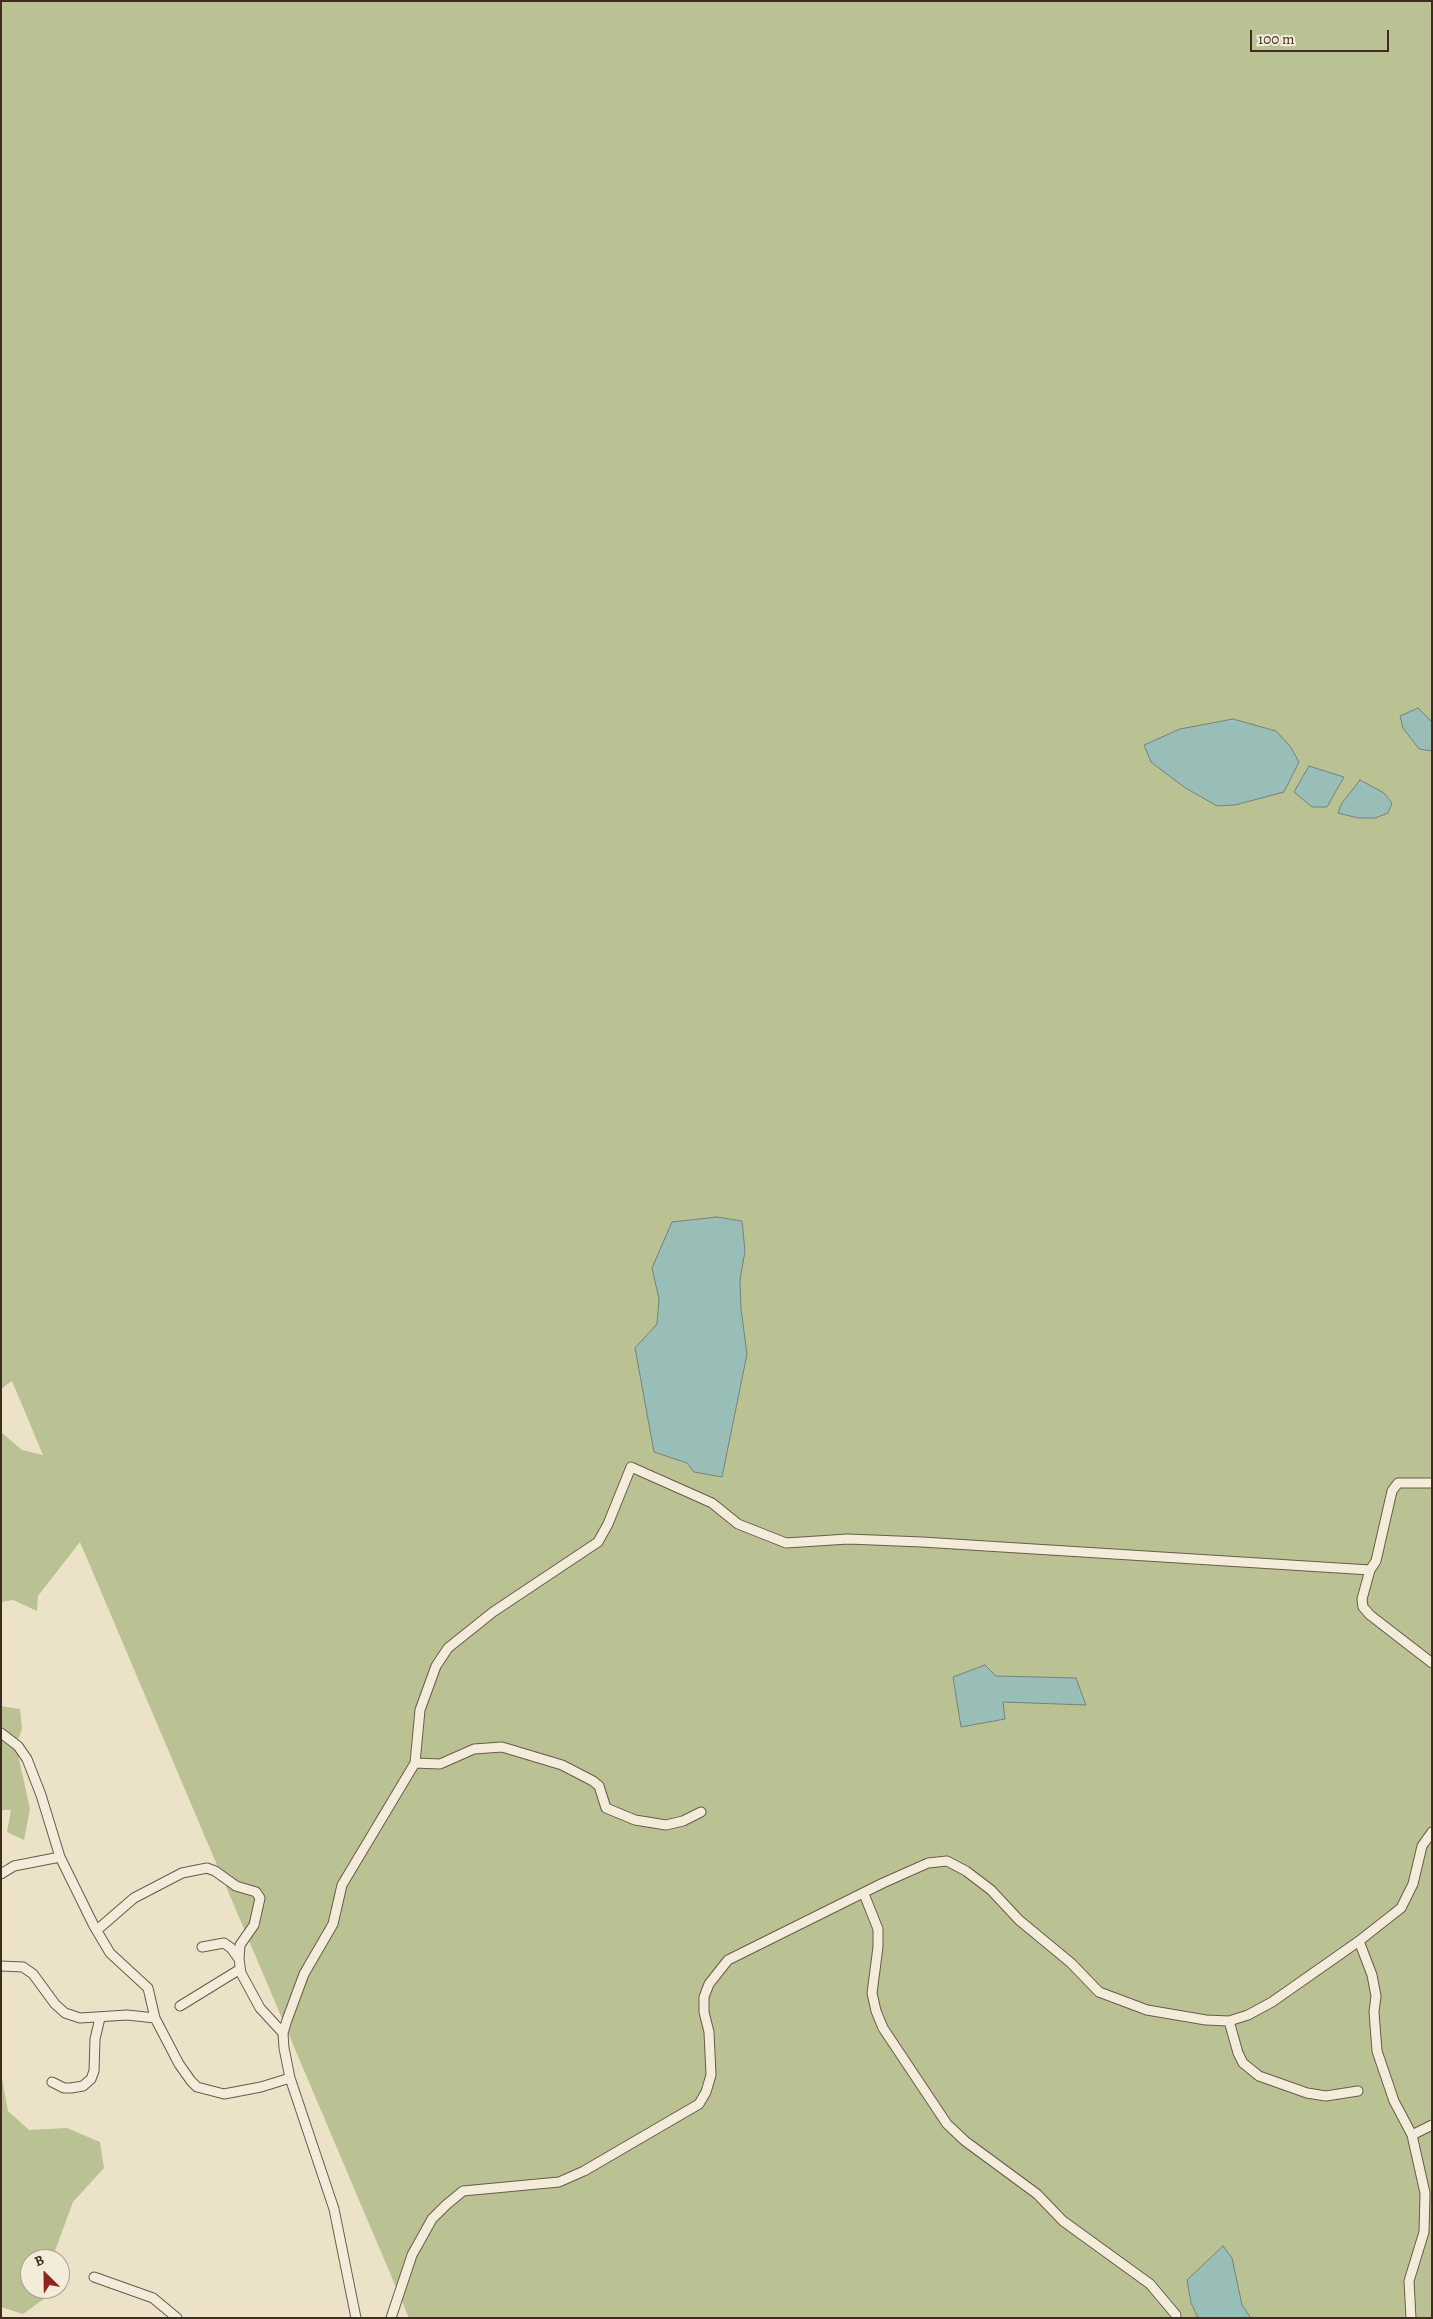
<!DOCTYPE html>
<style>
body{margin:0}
#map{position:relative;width:1433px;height:2319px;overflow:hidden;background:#ece2c8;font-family:Alegreya,serif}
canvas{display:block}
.frame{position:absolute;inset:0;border:2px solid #3e2c1f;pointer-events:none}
.north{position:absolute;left:20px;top:2249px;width:50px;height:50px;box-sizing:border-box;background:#f3ecdb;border:1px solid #ab9f90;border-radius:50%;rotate:337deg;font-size:14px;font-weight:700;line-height:20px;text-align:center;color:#3e2c1f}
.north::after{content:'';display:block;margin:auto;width:18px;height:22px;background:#8f2418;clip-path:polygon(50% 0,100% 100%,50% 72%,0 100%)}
.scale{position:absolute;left:1250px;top:30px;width:139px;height:22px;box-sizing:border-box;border:2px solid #3e2c1f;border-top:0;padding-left:6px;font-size:15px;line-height:18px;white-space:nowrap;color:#3e2c1f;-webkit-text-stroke:4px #f3ecdb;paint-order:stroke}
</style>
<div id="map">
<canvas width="1433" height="2319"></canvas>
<div class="frame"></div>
<div class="north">B</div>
<div class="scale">100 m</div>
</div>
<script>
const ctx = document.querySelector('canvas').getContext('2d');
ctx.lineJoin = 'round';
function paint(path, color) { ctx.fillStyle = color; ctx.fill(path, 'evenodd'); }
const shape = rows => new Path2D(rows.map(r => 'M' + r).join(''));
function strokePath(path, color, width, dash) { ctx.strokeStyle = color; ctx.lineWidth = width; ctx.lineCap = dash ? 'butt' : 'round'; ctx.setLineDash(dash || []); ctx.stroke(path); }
const green = shape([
 [1,1,1432,1,1432,2318,409,2318,80,1542,38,1596,37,1611,13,1600,1,1602,1,1432,22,1450,43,1455,12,1381,1,1389],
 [1,1706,20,1709,22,1729,16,1745,30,1809,24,1840,7,1832,11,1810,1,1810],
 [1,2074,8,2111,29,2130,67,2128,100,2142,104,2168,73,2202,52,2259,30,2259,30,2289,48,2289,48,2296,23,2314,1,2307]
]);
const water = shape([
 [1418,708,1432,722,1432,751,1419,749,1403,728,1400,716,1418,708],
 [1233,719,1276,731,1290,746,1299,762,1284,792,1235,805,1217,806,1184,787,1151,762,1144,745,1180,729,1233,719],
 [1309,766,1344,777,1327,807,1312,807,1294,792,1309,766],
 [1360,780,1384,793,1392,803,1388,813,1375,818,1358,818,1338,813,1342,803,1360,780],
 [717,1217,742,1221,745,1251,740,1280,741,1309,747,1354,722,1477,694,1472,687,1463,654,1452,635,1348,657,1324,659,1299,652,1268,672,1222,717,1217],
 [985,1665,996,1676,1076,1678,1086,1705,1003,1702,1005,1719,961,1727,953,1677,985,1665],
 [1223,2246,1232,2258,1242,2305,1251,2318,1198,2318,1191,2303,1187,2280,1223,2246]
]);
const street = shape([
 [1432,1483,1398,1483,1392,1491,1376,1561,1370,1570,1362,1599,1363,1607,1370,1615,1432,1663],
 [1,1733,18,1746,27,1759,41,1795,60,1857,94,1926,110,1953,148,1988,155,2018,179,2064,191,2081,197,2087,224,2094,261,2087,290,2078],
 [415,1763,440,1764,474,1749,502,1747,562,1765,593,1781,599,1786,606,1808,635,1820,666,1825,683,1821,701,1812],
 [1,1874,14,1866,60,1857],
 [864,1894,878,1929,878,1947,872,1993,876,2011,883,2028,947,2124,965,2141,1037,2194,1063,2221,1150,2284,1176,2315],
 [97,1930,134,1898,182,1873,207,1868,215,1871,236,1886,256,1892,260,1898,254,1925,240,1945,239,1959,241,1973],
 [1359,1941,1372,1975,1376,1996,1374,2012,1377,2051,1394,2101,1412,2135,1425,2193,1424,2232,1409,2281,1411,2318],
 [202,1947,224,1943,231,1948,239,1959],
 [1,1966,23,1967,33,1974,55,2004,65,2013,80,2018,127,2015,155,2018],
 [180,2006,237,1971,241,1973,260,2008,283,2033],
 [1229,2021,1238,2053,1243,2063,1259,2076,1307,2093,1326,2096,1358,2091],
 [52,2082,64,2088,71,2088,83,2086,91,2079,94,2071,95,2039,100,2018],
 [1412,2135,1432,2125],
 [94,2277,153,2298,177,2318],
 [356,2318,334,2209,290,2078,284,2048,283,2033,287,2020,304,1974,333,1924,342,1885,415,1763,420,1710,436,1666,448,1648,493,1612,598,1542,608,1524,631,1467,712,1503,738,1524,786,1543,848,1539,922,1542,1370,1570],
 [391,2318,412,2255,432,2219,446,2205,463,2191,559,2182,584,2171,699,2104,706,2092,711,2075,709,2032,704,2012,704,1997,709,1984,728,1960,883,1883,928,1863,947,1861,966,1871,991,1890,1019,1920,1071,1963,1099,1992,1147,2010,1206,2020,1229,2021,1248,2015,1272,2002,1359,1941,1401,1908,1413,1884,1422,1846,1432,1832]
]);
paint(green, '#bac294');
paint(water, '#99bdb7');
strokePath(water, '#75837a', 1);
strokePath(street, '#6a5a49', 11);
strokePath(street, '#f3ecdb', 9);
</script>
